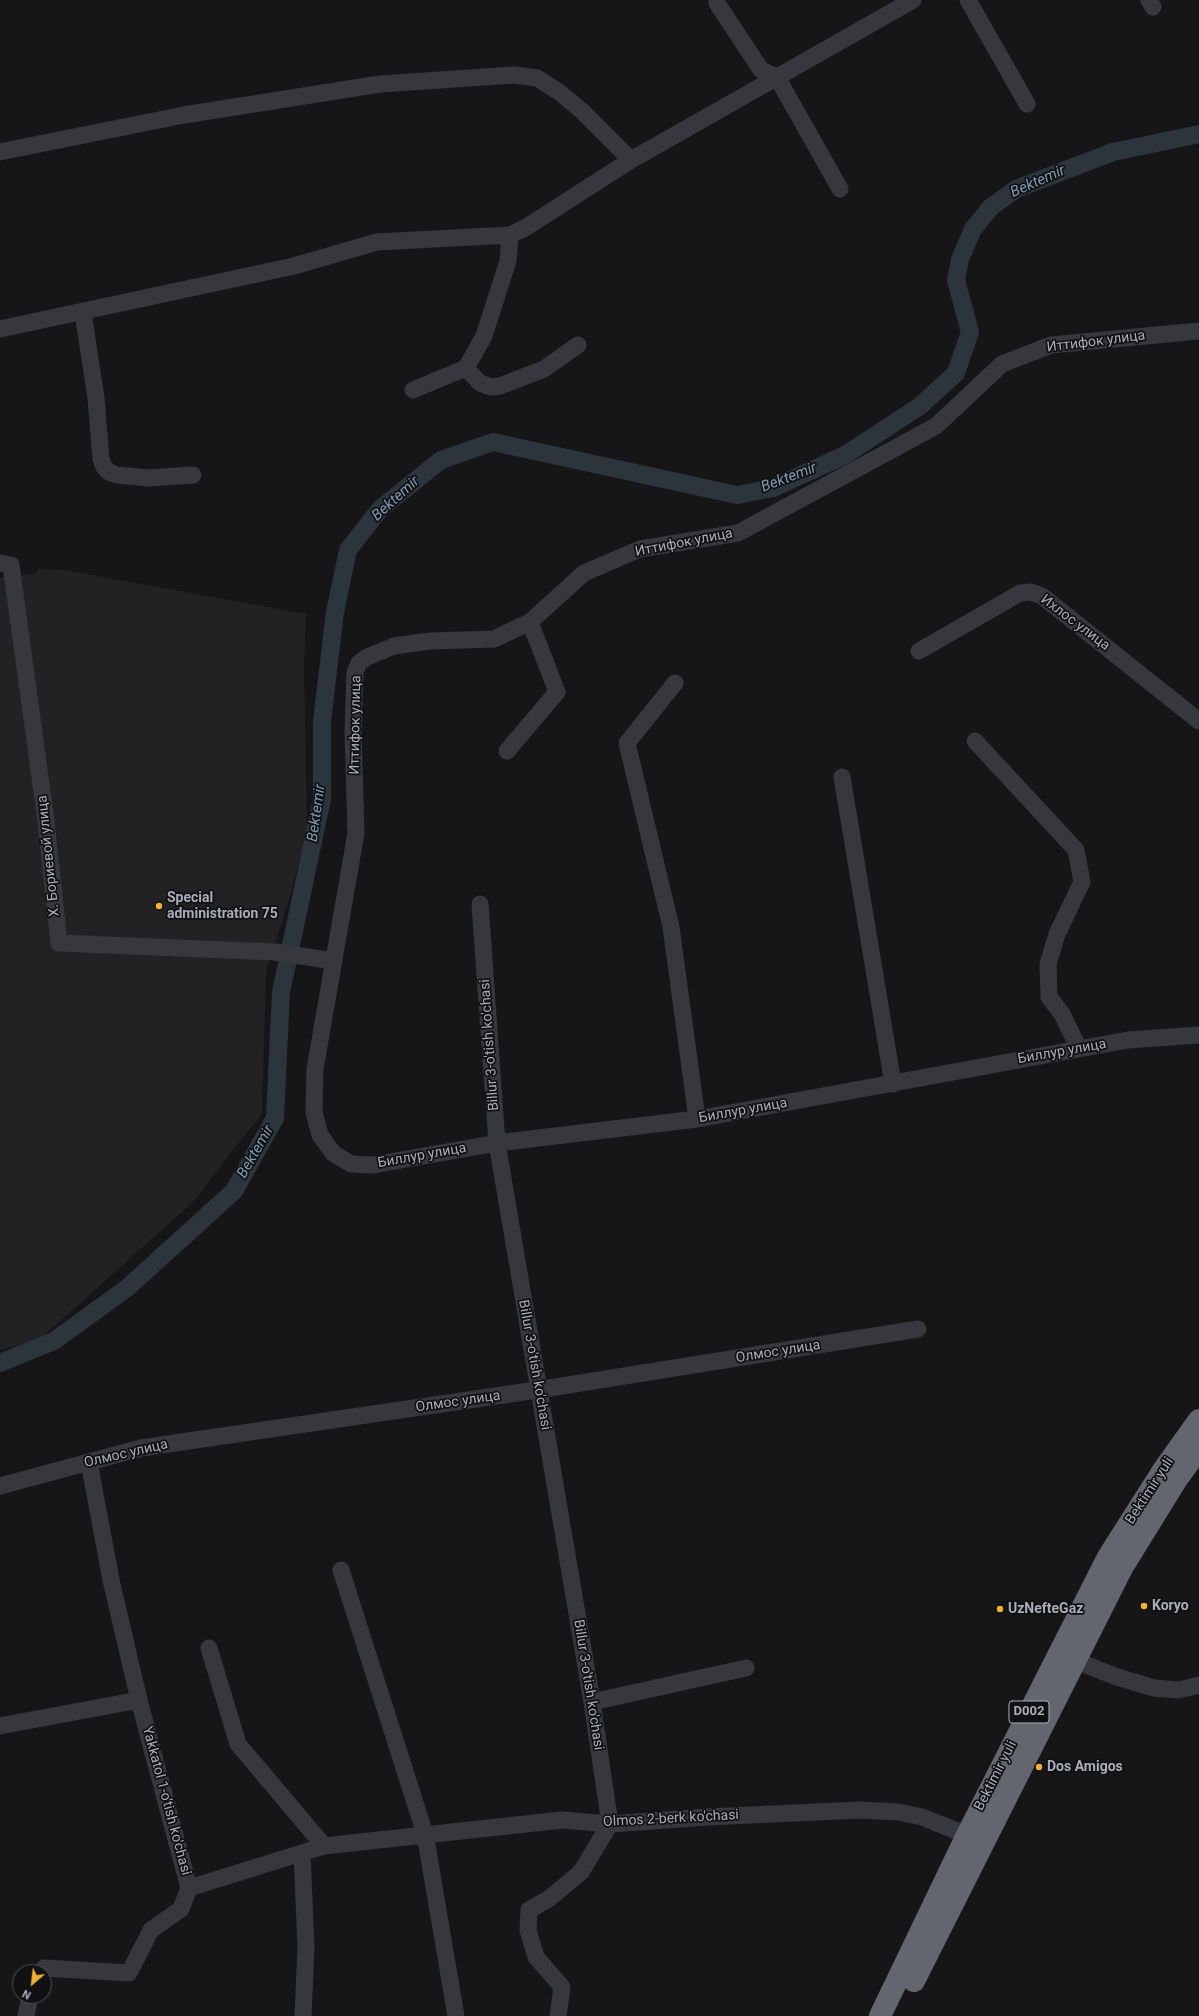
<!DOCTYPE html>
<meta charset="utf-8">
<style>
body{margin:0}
#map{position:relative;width:1199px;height:2016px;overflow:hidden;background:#161618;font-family:Roboto,sans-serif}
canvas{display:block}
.north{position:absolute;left:12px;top:1964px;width:40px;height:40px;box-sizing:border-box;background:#111113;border:1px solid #4d4f55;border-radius:50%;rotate:208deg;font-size:11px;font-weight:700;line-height:16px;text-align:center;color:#a8adb8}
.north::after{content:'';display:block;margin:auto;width:14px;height:18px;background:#f2b134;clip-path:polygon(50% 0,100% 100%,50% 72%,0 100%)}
</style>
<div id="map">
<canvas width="1199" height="2016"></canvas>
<div class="north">N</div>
</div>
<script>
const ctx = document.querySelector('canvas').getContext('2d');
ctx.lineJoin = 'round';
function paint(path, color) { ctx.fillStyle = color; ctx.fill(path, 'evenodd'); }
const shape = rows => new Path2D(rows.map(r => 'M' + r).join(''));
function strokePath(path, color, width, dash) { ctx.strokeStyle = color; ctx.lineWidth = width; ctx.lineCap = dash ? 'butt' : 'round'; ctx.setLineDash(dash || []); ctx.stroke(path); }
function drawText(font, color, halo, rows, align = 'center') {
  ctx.font = font + ' Roboto,sans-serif'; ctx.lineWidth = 3.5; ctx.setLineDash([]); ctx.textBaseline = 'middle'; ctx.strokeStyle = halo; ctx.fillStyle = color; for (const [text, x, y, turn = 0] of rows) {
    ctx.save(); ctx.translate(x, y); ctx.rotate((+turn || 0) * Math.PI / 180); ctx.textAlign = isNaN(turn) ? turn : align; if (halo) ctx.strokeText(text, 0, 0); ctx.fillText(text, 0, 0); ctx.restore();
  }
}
const built = shape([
 [38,569,64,570,306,614,304,666,307,832,288,903,266,972,262,1113,192,1203,39,1340,0,1350,0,578,36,573]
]);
const canal = shape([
 [0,1363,54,1341,127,1288,234,1191,275,1118,281,992,322,799,322,721,335,612,348,550,380,509,441,460,493,442,737,495,773,488,845,455,920,406,956,373,970,332,956,280,960,259,973,229,991,207,1016,189,1113,152,1199,134]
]);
const minor = shape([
 [968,0,1027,104],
 [1149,0,1153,7],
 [717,3,761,70,777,77,840,189],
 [0,152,184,115,380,84,514,75,537,78,559,92,582,111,631,160],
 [83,313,96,398,101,459,104,467,109,472,117,475,149,478,193,475],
 [0,329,294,266,377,242,510,235,525,228,631,160,913,0],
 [1199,331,1051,345,1002,364,936,426,738,533,640,549,584,573,530,622,494,639,430,641,394,646,367,657,359,663,355,672,353,732,356,833,315,1069,314,1112,320,1135,333,1153,351,1164,373,1165,497,1143,697,1119,1079,1049,1128,1040,1199,1035],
 [466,368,480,383,491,387,500,386,544,369,578,345],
 [413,390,466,368,484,336,508,261,510,235],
 [0,563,11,565,46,821,59,943,275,952,334,961],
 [919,651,1020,593,1031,592,1042,596,1199,721],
 [675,683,627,743,671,927,697,1119],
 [975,741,1076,850,1082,882,1057,934,1048,964,1049,997,1062,1014,1079,1049],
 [507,751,557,692,530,622],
 [842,777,893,1084],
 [480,904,497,1143,592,1702,610,1824,581,1872,550,1898,529,1910,528,1930,536,1957,562,1987,558,2016],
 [89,1462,111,1580,139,1700,189,1888],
 [0,1486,141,1448,537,1390,918,1329],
 [341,1570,425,1834,456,2016],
 [209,1648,238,1744,324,1846],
 [1074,1660,1117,1677,1154,1688,1179,1690,1199,1685],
 [592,1702,746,1668],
 [0,1726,139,1700],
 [302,1854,306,1946,303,2016],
 [189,1888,324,1846,562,1820,610,1824,707,1817,860,1810,898,1812,922,1817,967,1835],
 [42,1972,44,1968,129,1973,151,1930,181,1909,189,1888],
 [26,2016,30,1996]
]);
const highway = shape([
 [914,1981,1122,1568,1177,1479,1199,1449],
 [880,2016,967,1835,1108,1557,1164,1469,1199,1420]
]);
const markers = [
 [159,906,4,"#f2b134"],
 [1144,1606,4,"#f2b134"],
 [1000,1609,4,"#f2b134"],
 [1039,1767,4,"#f2b134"]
];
const shields = [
 [1029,1712,40]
];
const shieldNames = [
 ["D002",1029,1712]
];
const streetNames = [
 ["Иттифок улица",1096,342,-7],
 ["Иттифок улица",684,543,-11],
 ["Ихлос улица",1075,623,37],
 ["Иттифок улица",356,725,-89],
 ["Х. Бориевой улица",49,856,-96],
 ["Billur 3-o'tish ko'chasi",490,1045,-94],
 ["Биллур улица",1062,1052,-10],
 ["Биллур улица",743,1111,-10],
 ["Биллур улица",422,1156,-10],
 ["Олмос улица",778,1352,-9],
 ["Billur 3-o'tish ko'chasi",534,1365,80],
 ["Олмос улица",458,1402,-8],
 ["Олмос улица",126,1454,-13],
 ["Bektimir yuli",1150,1491,-57],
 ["Billur 3-o'tish ko'chasi",588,1685,81],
 ["Bektimir yuli",996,1776,-63],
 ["Yakkatol 1-o'tish ko'chasi",166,1801,75],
 ["Olmos 2-berk ko'chasi",671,1819,-3]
];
const poiNames = [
 ["Special",167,898],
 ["administration 75",167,914],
 ["Koryo",1152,1606],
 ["UzNefteGaz",1008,1609],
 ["Dos Amigos",1047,1767]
];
const waterNames = [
 ["Bektemir",1038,182,-24],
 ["Bektemir",789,478,-21],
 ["Bektemir",396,499,-42],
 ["Bektemir",317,813,-82],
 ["Bektemir",256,1152,-60]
];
paint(built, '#222225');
strokePath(canal, '#2c353c', 18);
strokePath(minor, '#37383d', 17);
strokePath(highway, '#63666e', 22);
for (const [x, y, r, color] of markers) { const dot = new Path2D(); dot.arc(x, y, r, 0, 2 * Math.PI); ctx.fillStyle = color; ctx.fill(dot); strokePath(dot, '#111113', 1.5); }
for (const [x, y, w] of shields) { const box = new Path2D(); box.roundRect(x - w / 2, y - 11, w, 22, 3); ctx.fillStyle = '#111113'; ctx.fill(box); strokePath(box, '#a8adb8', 1); }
drawText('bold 13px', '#a8adb8', null, shieldNames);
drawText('14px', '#a8adb8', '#111113', streetNames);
drawText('bold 14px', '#a8adb8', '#111113', poiNames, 'left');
drawText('italic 15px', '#7f9bb3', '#111113', waterNames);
</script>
